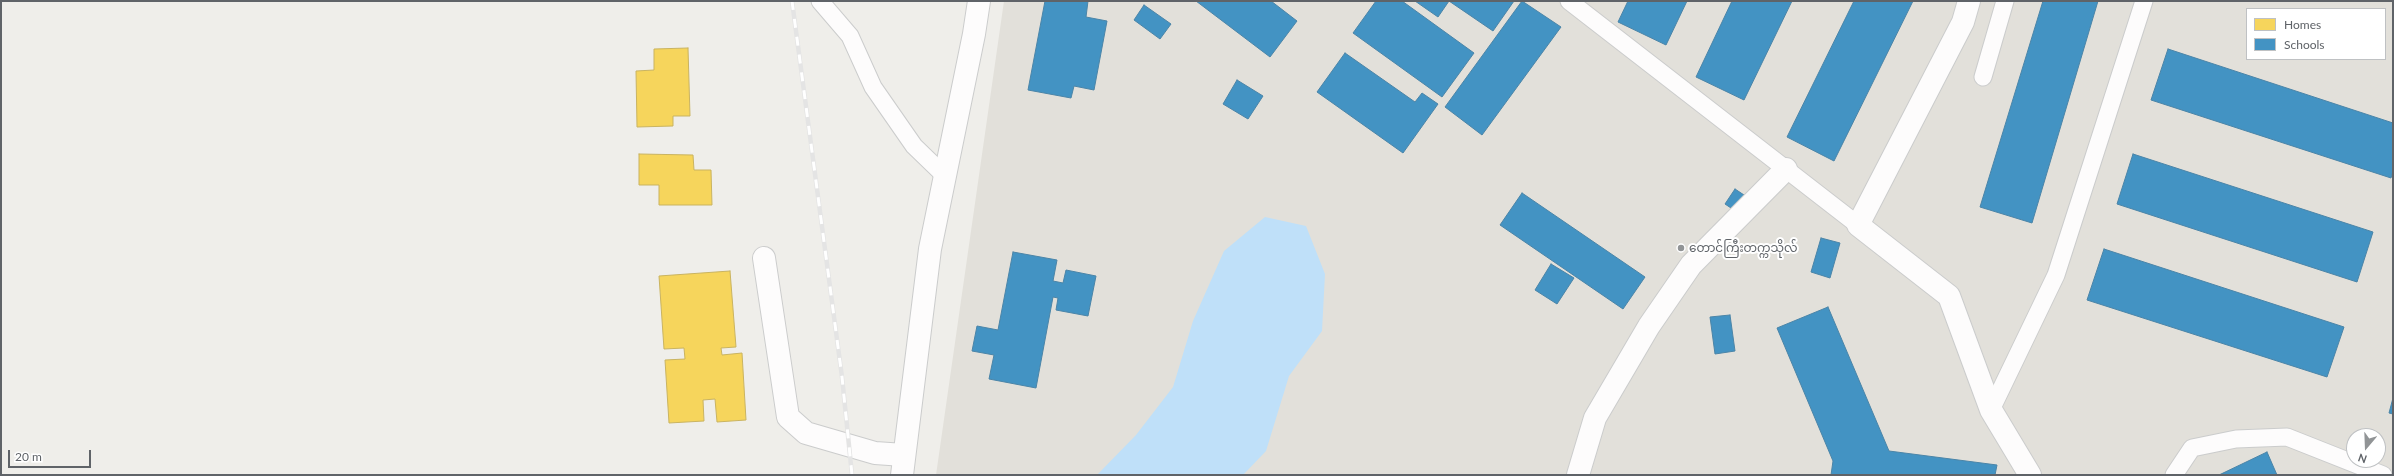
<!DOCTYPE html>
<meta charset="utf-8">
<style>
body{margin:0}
#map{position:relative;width:2394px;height:476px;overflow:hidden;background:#efeeea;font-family:Lato,sans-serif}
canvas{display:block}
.frame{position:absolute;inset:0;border:2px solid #5f6368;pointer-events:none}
.legend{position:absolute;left:2246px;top:8px;width:140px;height:52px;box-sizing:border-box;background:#fff;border:1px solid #bfc1c3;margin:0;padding:5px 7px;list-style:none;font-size:12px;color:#5f6368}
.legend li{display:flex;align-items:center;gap:8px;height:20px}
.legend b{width:20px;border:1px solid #bfc1c3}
.north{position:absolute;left:2346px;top:428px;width:40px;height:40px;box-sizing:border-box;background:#fff;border:1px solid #bfc1c3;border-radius:50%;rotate:199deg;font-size:11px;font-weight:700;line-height:16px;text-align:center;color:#5f6368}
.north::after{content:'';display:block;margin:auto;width:14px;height:18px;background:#919496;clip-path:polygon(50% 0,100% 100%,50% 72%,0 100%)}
.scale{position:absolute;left:8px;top:450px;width:83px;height:18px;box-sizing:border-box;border:2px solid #5f6368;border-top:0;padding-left:5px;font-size:12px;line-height:14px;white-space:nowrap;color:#5f6368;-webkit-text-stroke:3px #fff;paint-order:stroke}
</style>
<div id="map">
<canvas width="2394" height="476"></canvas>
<div class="frame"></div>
<ul class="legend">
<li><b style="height:11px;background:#f6d55c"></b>Homes</li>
<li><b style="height:11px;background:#4393c3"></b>Schools</li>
</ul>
<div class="north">N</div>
<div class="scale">20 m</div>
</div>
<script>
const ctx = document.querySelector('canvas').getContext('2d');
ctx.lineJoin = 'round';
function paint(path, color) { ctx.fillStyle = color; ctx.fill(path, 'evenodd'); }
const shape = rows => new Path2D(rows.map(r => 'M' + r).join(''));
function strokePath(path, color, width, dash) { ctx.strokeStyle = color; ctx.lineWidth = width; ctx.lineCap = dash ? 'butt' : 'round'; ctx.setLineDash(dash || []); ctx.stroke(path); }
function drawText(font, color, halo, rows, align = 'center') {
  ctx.font = font + ' Lato,"Noto Sans Myanmar",sans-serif'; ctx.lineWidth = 4; ctx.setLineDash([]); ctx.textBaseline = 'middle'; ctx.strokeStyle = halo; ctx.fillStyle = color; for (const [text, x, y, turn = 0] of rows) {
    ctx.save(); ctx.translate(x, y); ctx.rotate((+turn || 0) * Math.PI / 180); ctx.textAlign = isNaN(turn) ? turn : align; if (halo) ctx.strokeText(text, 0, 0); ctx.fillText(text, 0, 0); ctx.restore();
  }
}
const education = shape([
 [1004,1,2393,1,2393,475,936,475],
 [2247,9,2385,9,2385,59,2247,59],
 [2354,436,2378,436,2378,460,2354,460]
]);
const water = shape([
 [1265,217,1306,226,1325,274,1322,331,1289,376,1266,451,1243,475,1097,475,1136,435,1173,387,1193,321,1224,251]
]);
const homes = shape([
 [688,48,690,116,673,116,673,126,637,127,636,71,654,70,654,49,688,48],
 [639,154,693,155,694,170,711,170,712,205,659,205,659,185,639,185,639,154],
 [730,271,736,347,721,348,722,355,742,353,746,420,717,422,715,399,703,400,704,421,669,423,665,360,685,359,684,348,664,349,659,276,730,271]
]);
const schools = shape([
 [1045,1,1088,1,1086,17,1107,21,1094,90,1074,86,1071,98,1028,90,1045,1],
 [1196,1,1271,1,1297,21,1270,57,1196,1],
 [1376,1,1402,1,1474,53,1442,97,1353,33,1376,1],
 [1415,1,1514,1,1493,31,1449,1,1438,17,1415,1],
 [1522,1,1561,27,1482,135,1445,107,1522,1],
 [1628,1,1687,1,1666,45,1618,22,1628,1],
 [1732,1,1792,1,1744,100,1696,77,1732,1],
 [1854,1,1913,1,1834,161,1787,137,1854,1],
 [2043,1,2098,1,2032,223,1980,207,2043,1],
 [1144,5,1171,24,1160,39,1134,20,1144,5],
 [2168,49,2393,123,2393,171,2391,178,2151,100,2168,49],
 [1345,53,1415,102,1422,93,1438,104,1403,153,1317,92,1345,53],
 [1237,80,1263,96,1248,119,1223,104,1237,80],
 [2133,154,2373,232,2357,282,2117,204,2133,154],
 [1735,189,1747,197,1737,212,1725,204,1735,189],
 [1522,193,1645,277,1623,309,1500,225,1522,193],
 [1821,238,1840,243,1830,278,1811,272,1821,238],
 [2104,249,2344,327,2327,377,2087,300,2104,249],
 [1013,252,1057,260,1053,281,1063,283,1066,270,1096,276,1088,316,1056,310,1058,298,1053,297,1036,388,989,379,994,355,972,351,977,326,998,330,1013,252],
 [1551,264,1574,278,1557,304,1535,290,1551,264],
 [1828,307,1889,451,1997,465,1995,475,1831,475,1833,461,1777,328,1828,307],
 [1730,315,1735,351,1715,354,1710,317,1730,315],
 [2393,398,2393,414,2389,413,2393,398],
 [2267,452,2277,475,2219,475,2267,452]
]);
const lane = shape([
 [820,1,850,36,873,87,914,146,945,176],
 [1569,1,1858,225],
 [1983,77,2005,1],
 [1991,410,2056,275,2144,1],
 [2174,475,2192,448,2236,439,2287,437,2383,475]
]);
const street = shape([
 [1969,1,1963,22,1858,225,1949,296,1991,410,2030,475],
 [764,258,788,417,806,433,875,453,904,455],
 [902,475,930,249,974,34,979,1],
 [1578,475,1595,418,1649,326,1691,265,1786,169]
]);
const rail = shape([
 [792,1,842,377,852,475]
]);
const markers = [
 [1681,248,4,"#919496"]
];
const poiNames = [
 ["တောင်ကြီးတက္ကသိုလ်",1689,248]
];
paint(education, '#e2e0da');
paint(water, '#bfe0f9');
paint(homes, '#f6d55c');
strokePath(homes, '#c9b360', 1);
paint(schools, '#4393c3');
strokePath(schools, '#4b85a8', 1);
strokePath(lane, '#cbcccc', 19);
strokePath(street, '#cbcccc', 24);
strokePath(lane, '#fdfcfc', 17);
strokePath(street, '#fdfcfc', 22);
strokePath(rail, '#e4e4e4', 4.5);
strokePath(rail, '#fff', 3, [9]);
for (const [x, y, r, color] of markers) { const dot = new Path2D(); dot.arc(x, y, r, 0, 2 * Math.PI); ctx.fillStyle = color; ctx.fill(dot); strokePath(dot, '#fff', 1.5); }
drawText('12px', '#5f6368', '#fff', poiNames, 'left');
</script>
